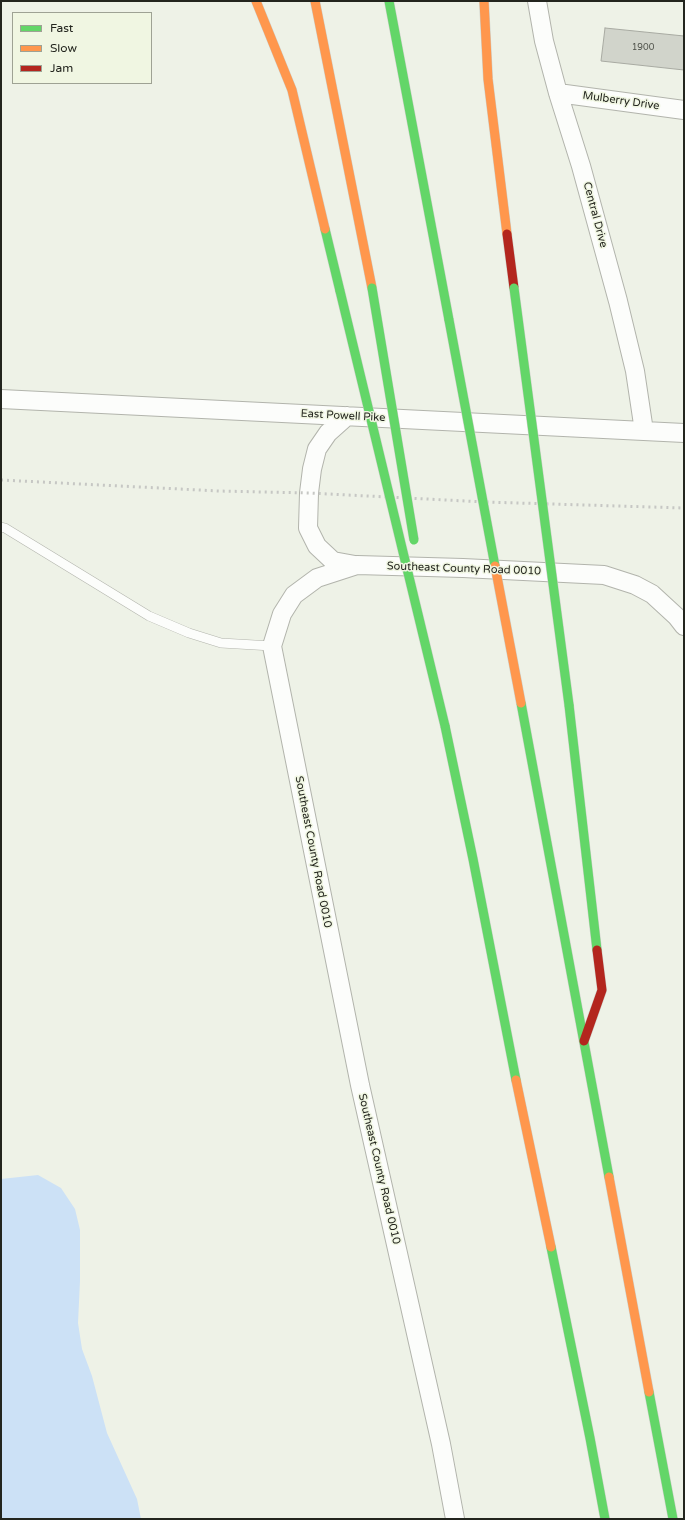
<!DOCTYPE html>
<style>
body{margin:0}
#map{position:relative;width:685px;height:1520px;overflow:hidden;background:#eef2e7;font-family:"Varela Round",sans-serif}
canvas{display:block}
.frame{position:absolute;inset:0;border:2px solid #23251e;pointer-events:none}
.legend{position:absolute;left:12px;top:12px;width:140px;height:72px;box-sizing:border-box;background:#f0f6e2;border:1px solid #9ea294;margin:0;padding:5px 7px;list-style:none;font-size:12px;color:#23251e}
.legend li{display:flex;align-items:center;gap:8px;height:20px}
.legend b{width:20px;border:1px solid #9ea294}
</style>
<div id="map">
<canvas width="685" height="1520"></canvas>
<div class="frame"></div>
<ul class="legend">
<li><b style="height:5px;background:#63d668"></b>Fast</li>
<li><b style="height:5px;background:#ff974d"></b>Slow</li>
<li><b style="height:5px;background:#b3261e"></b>Jam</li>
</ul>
</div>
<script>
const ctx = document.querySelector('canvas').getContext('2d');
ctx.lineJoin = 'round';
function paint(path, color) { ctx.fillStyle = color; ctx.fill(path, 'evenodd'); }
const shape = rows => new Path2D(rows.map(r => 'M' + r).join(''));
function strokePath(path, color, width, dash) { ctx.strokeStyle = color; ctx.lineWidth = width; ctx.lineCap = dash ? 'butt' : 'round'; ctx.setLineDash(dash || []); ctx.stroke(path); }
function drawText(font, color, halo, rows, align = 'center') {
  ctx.font = font + ' "Varela Round",sans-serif'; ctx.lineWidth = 3; ctx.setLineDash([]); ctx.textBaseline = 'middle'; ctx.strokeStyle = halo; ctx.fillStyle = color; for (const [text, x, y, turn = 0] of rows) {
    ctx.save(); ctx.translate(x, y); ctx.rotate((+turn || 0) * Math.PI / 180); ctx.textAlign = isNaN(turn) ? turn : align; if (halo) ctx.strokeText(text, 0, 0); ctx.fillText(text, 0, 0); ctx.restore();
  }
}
const water = shape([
 [38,1175,61,1188,75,1209,80,1230,80,1281,78,1323,82,1349,92,1376,107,1433,137,1499,141,1519,1,1519,1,1179]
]);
const building = shape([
 [605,28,684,36,684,70,601,61,605,28]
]);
const lane = shape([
 [1,527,5,528,149,616,189,633,221,643,272,646]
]);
const street = shape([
 [537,1,544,41,558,93,581,166,618,301,635,371,644,431],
 [558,93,684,110],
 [1,399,684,433],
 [347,416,328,433,317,449,312,469,309,493,308,528,317,546,333,561,355,565],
 [455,1519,441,1444,360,1085,272,646,282,614,294,595,317,578,357,565,463,568,604,575,635,585,652,594,677,617,684,626]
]);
const fast = shape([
 [389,1,449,320],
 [325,229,340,291],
 [521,703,609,1177],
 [569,705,597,950],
 [445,726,473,859,516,1080],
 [551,1247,590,1438,605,1519],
 [649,1392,673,1519]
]);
const slow = shape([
 [256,1,292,90,325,229],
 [315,1,372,288],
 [484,1,488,79,507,234],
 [516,1080,551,1247],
 [609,1177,649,1392]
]);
const jam = shape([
 [507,234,514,288],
 [584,1041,602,990,597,950]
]);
const rail = shape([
 [1,480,219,491,309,493,485,502,684,508]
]);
const fastBridge = shape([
 [372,288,414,540],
 [514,288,569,705],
 [340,291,445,726],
 [449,320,495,566]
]);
const slowBridge = shape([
 [495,566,521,703]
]);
const numberNames = [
 ["1900",643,48]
];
const streetNames = [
 ["Mulberry Drive",621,101,8],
 ["Central Drive",595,215,75],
 ["East Powell Pike",343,416,3],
 ["Southeast County Road 0010",464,569,2],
 ["Southeast County Road 0010",313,852,79],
 ["Southeast County Road 0010",379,1169,77]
];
paint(water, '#cce1f6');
paint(building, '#d1d4cb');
strokePath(building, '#a8aaa2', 1);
strokePath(lane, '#b2b4ac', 10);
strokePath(street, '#b2b4ac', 20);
strokePath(fast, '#cdcfc9', 10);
strokePath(slow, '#cdcfc9', 10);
strokePath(jam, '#cdcfc9', 10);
strokePath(lane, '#fcfdfb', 9);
strokePath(street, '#fcfdfb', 18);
strokePath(fast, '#63d668', 9);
strokePath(slow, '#ff974d', 9);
strokePath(jam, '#b3261e', 9);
strokePath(rail, '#c6c7c4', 3, [2, 4]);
strokePath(fastBridge, '#cdcfc9', 10, []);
strokePath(slowBridge, '#cdcfc9', 10, []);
strokePath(fastBridge, '#63d668', 9);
strokePath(slowBridge, '#ff974d', 9);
drawText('9px', '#4e5149', null, numberNames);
drawText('11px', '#23251e', '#f0f6e2', streetNames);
</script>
